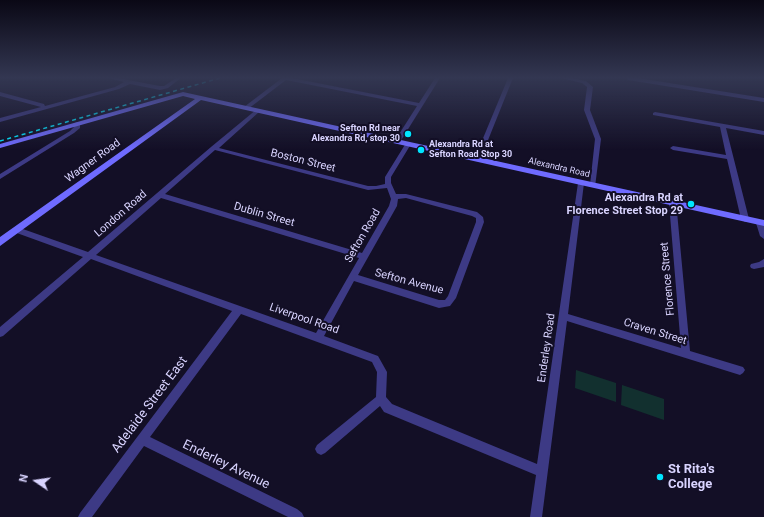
<!DOCTYPE html>
<style>
body{margin:0}
#map{position:relative;width:764px;height:517px;overflow:hidden;background:#130f26;font-family:Roboto,sans-serif}
canvas{display:block}
.north{position:absolute;left:16px;top:461px;width:40px;height:40px;-webkit-text-stroke:3px #130f26;paint-order:stroke;rotate:283deg;font-size:11px;font-weight:700;line-height:16px;text-align:center;color:#d9d4ff}
.north::after{content:'';display:block;margin:auto;width:14px;height:18px;background:#d9d4ff;clip-path:polygon(50% 0,100% 100%,50% 72%,0 100%)}
</style>
<div id="map">
<canvas width="764" height="517"></canvas>
<div class="north">N</div>
</div>
<script>
const ctx = document.querySelector('canvas').getContext('2d');
ctx.lineJoin = 'round';
function paint(path, color) { ctx.fillStyle = color; ctx.fill(path, 'evenodd'); }
const shape = rows => new Path2D(rows.map(r => 'M' + r).join(''));
function strokePath(path, color, width, dash) { ctx.strokeStyle = color; ctx.lineWidth = width; ctx.lineCap = dash ? 'butt' : 'round'; ctx.setLineDash(dash || []); ctx.stroke(path); }
function drawText(font, color, halo, rows, align = 'center') {
  ctx.font = font + ' Roboto,sans-serif'; ctx.lineWidth = 4; ctx.setLineDash([]); ctx.textBaseline = 'middle'; ctx.strokeStyle = halo; ctx.fillStyle = color; for (const [text, x, y, turn = 0] of rows) {
    ctx.save(); ctx.translate(x, y); ctx.rotate((+turn || 0) * Math.PI / 180); ctx.textAlign = isNaN(turn) ? turn : align; if (halo) ctx.strokeText(text, 0, 0); ctx.fillText(text, 0, 0); ctx.restore();
  }
}
const green = shape([
 [576,370,616,383,616,402,575,388],
 [622,385,664,399,664,420,621,405]
]);
const street = shape([
 [108,78,118,78,160,86,164,86,176,78,181,78,168,88,160,90,130,84,119,89,0,122,0,118,41,107,0,96,0,92,44,104,45,106,115,87,124,82,108,78],
 [282,78,292,78,419,103,435,78,440,78,400,142,397,144,394,142,417,106,286,80,248,109,244,109,244,107,282,78],
 [508,78,513,78,480,160,479,161,475,161,474,160,508,78],
 [561,78,571,78,586,81,593,87,590,110,601,139,595,187,593,187,590,185,595,139,584,110,587,87,582,83,561,78],
 [626,78,638,78,764,98,764,102,628,80,626,78],
 [257,109,260,111,259,112,219,148,368,186,376,186,385,184,385,177,406,143,410,143,411,144,391,177,391,183,396,194,406,194,477,212,483,217,484,222,456,298,450,306,439,308,354,281,324,336,378,356,387,372,386,397,392,404,537,464,578,183,581,181,584,183,568,314,681,348,669,203,670,201,676,201,690,351,743,367,745,370,743,373,740,375,567,321,542,517,530,517,536,475,384,412,380,406,325,453,321,455,317,453,315,449,317,445,376,397,377,372,372,362,241,314,150,437,297,509,302,513,304,517,288,517,144,446,92,517,78,517,80,513,232,311,91,259,3,336,0,337,0,327,83,257,14,232,13,230,14,228,20,228,88,252,211,147,257,109],
 [215,150,368,190,387,188,391,199,389,206,362,253,165,194,215,150],
 [161,198,359,258,316,333,96,255,161,198],
 [406,198,472,216,476,218,476,222,448,296,445,300,439,300,358,275,397,206,398,199,406,198],
 [655,112,764,131,764,135,726,128,749,219,748,221,745,222,741,219,727,159,673,150,670,148,673,146,726,155,720,127,653,115,653,113,655,112],
 [77,122,80,124,80,128,74,133,0,179,0,174,70,131,74,127,75,123,77,122],
 [760,220,763,221,764,224,764,239,760,236,756,223,760,220],
 [764,259,764,267,754,269,751,268,750,266,751,264,759,262,764,259]
]);
const secondary = shape([
 [183,92,764,220,764,226,201,100,0,246,0,237,195,99,183,96,0,148,0,144,183,92]
]);
const rail = shape([
 [0,141,220,78]
]);
const markers = [
 [408,134,4,"#00e5ff"],
 [421,150,4,"#00e5ff"],
 [691,204,4,"#00e5ff"],
 [660,477,4,"#00e5ff"]
];
const farPoinames = [
 ["Sefton Rd near",400,129],
 ["Alexandra Rd, stop 30",400,139],
 ["Alexandra Rd at",429,145,"left"],
 ["Sefton Road Stop 30",429,155,"left"]
];
const farStreetnames = [
 ["Alexandra Road",559,168,13]
];
const streetNames = [
 ["Wagner Road",93,161,-36],
 ["Boston Street",303,161,14],
 ["London Road",121,214,-41],
 ["Dublin Street",264,215,16],
 ["Sefton Road",363,236,-60],
 ["Florence Street",668,279,-95],
 ["Sefton Avenue",409,282,15],
 ["Liverpool Road",304,319,19],
 ["Craven Street",655,332,17],
 ["Enderley Road",547,348,-82]
];
const poiNames = [
 ["Alexandra Rd at",683,198],
 ["Florence Street Stop 29",683,211]
];
const nearStreetnames = [
 ["Adelaide Street East",150,405,-53],
 ["Enderley Avenue",226,465,26]
];
const nearPoinames = [
 ["St Rita's",668,470],
 ["College",668,485]
];
paint(green, '#12302f');
paint(street, '#3d3a85');
paint(secondary, '#6f6bff');
strokePath(rail, '#00e5ff', 1.5, [4, 3.5]);
const sky = ctx.createLinearGradient(0, 0, 0, 150);
sky.addColorStop(0, '#0a0815');
sky.addColorStop(0.52, '#333752');
sky.addColorStop(1, '#33375200');
ctx.fillStyle = sky;
ctx.fillRect(0, 0, 764, 150);
for (const [x, y, r, color] of markers) { const dot = new Path2D(); dot.arc(x, y, r, 0, 2 * Math.PI); ctx.fillStyle = color; ctx.fill(dot); strokePath(dot, '#130f26', 1.5); }
drawText('bold 9px', '#d9d4ff', '#130f26', farPoinames, 'right');
drawText('9px', '#d9d4ff', '#130f26', farStreetnames);
drawText('11px', '#d9d4ff', '#130f26', streetNames);
drawText('bold 11px', '#d9d4ff', '#130f26', poiNames, 'right');
drawText('13px', '#d9d4ff', '#130f26', nearStreetnames);
drawText('bold 13px', '#d9d4ff', '#130f26', nearPoinames, 'left');
</script>
